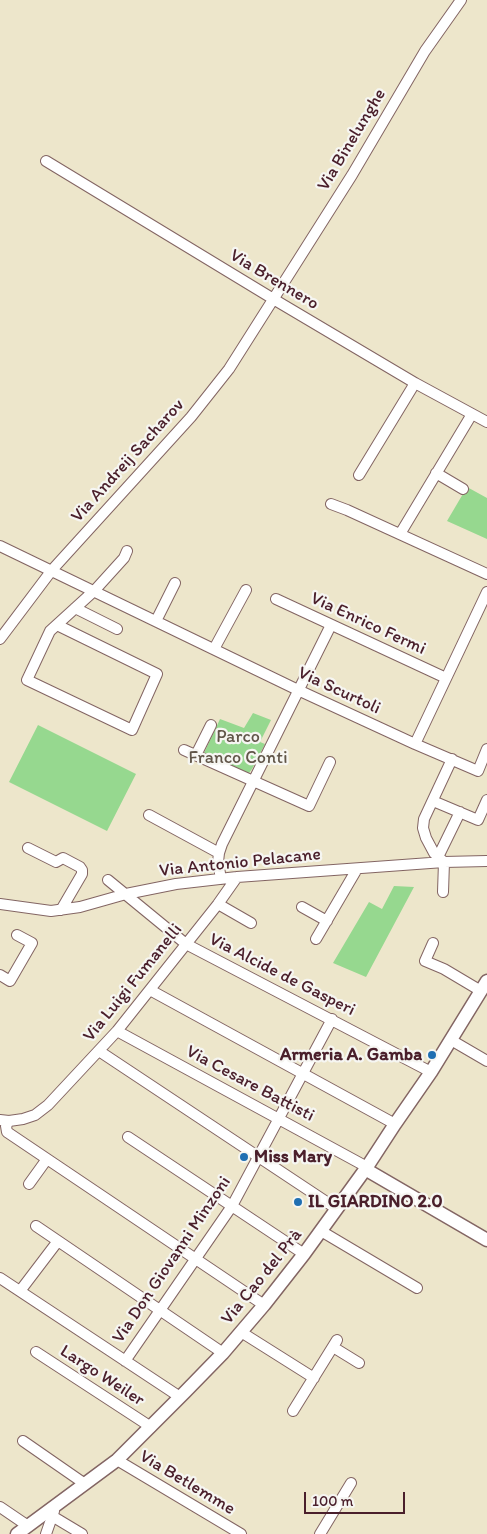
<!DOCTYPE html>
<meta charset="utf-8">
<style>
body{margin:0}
#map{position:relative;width:487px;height:1534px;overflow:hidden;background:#ede6cb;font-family:Itim,sans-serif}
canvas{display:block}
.scale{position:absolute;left:304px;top:1492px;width:101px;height:22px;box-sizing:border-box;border:2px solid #4a1f2b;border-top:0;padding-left:6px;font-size:15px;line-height:18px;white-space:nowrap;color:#4a1f2b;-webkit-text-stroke:4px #f6f6f2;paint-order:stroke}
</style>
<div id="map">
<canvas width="487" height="1534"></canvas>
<div class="scale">100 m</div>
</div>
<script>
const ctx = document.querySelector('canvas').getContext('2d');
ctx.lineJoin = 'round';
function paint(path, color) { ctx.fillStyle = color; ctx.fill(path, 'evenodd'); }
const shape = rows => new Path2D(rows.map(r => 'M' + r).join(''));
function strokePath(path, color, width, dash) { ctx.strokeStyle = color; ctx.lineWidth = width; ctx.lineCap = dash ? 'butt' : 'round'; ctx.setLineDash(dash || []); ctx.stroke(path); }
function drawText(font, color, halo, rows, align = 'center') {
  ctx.font = font + ' Itim,sans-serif'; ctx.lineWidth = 4.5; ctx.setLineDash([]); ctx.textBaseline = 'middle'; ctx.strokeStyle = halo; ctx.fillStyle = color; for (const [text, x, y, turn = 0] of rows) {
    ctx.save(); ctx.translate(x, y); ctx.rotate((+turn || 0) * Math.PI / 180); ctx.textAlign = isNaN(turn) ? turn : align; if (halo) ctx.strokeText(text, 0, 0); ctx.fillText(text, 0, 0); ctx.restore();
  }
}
const green = shape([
 [467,487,487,498,487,539,447,521],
 [253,713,271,720,260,742,265,744,252,769,249,773,240,771,204,753,220,719,244,728],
 [38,725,136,774,107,831,9,782],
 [394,886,414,887,366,977,333,963,369,902,382,909]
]);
const minor = shape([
 [46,161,280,303,415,383,487,422],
 [436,473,463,489],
 [359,475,415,383],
 [331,504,347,510,487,574],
 [400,534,472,414],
 [0,546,298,690,415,744,478,771,487,749],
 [276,599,446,678],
 [75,608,117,629],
 [156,621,175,583],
 [57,625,157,674,132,730,27,680,50,631,95,590,124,558,127,551],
 [0,639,52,570,191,417,229,369,352,175,425,51,461,0],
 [214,649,246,590],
 [415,744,487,592],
 [184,750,309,806,330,762],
 [196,755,211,725],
 [433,801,478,820,487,800],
 [149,815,219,853],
 [28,848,56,862,63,858,80,867,82,870,82,874,61,910],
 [438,857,460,812],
 [221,879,218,862,219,853,222,844,331,625],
 [108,880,186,944,431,1072],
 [443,892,444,862,434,853,426,838,423,828,424,819,452,759],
 [0,904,51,911,80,907,126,894,176,884,237,877,444,862,487,861],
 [218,904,251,923],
 [302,907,327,921],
 [316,939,357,869],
 [433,943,425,961,444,969,481,991],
 [0,975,10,981,32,943,17,935],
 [150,990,395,1124],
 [117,1031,367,1167],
 [451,1040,487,1061],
 [99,1051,337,1209],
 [0,1120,9,1121,23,1119,35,1115,48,1105,117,1031,218,904,237,877],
 [9,1121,6,1126,7,1132,264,1305],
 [128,1137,304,1254],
 [29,1184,47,1159],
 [36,1226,223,1353],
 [321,1231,417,1288],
 [0,1278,180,1397],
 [20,1291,58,1241],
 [241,1332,314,1378],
 [333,1347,359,1363],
 [36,1352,151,1427],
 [125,1361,232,1206,332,1019],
 [293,1411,337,1340],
 [23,1441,85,1484],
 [117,1460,241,1534],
 [0,1507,28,1526],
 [52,1516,82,1534],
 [46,1534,54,1511],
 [320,1534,351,1483]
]);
const major = shape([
 [365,1169,487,1240],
 [17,1534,117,1460,185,1392,223,1353,264,1305,304,1254,367,1167,395,1124,431,1072,487,981]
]);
const markers = [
 [432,1055,5,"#1f6fb2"],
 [244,1157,5,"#1f6fb2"],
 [298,1202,5,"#1f6fb2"]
];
const streetNames = [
 ["Via Binelunghe",352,140,-59],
 ["Via Brennero",274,280,31],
 ["Via Andreij Sacharov",128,461,-48],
 ["Via Enrico Fermi",368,624,25],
 ["Via Scurtoli",339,691,25],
 ["Via Antonio Pelacane",240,863,-6],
 ["Via Alcide de Gasperi",282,975,27],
 ["Via Luigi Fumanelli",133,983,-51],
 ["Via Cesare Battisti",250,1084,28],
 ["Via Don Giovanni Minzoni",172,1260,-56],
 ["Via Cao del Prà",262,1277,-51],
 ["Largo Weiler",102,1376,33],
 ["Via Betlemme",187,1483,31]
];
const parkNames = [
 ["Parco",238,737],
 ["Franco Conti",238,758]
];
const poiNames = [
 ["Armeria A. Gamba",422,1055,"right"],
 ["Miss Mary",254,1157],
 ["IL GIARDINO 2.0",308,1202]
];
paint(green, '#96d88f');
strokePath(minor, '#836563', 12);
strokePath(major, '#836563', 15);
strokePath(minor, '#fff', 10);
strokePath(major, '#fff', 12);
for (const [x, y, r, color] of markers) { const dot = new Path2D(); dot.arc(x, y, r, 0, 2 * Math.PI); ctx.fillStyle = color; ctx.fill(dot); strokePath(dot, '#f6f6f2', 2); }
drawText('18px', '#4a1f2b', '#f6f6f2', streetNames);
drawText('18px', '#615649', '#f6f6f2', parkNames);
drawText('bold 18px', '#4a1f2b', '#f6f6f2', poiNames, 'left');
</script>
